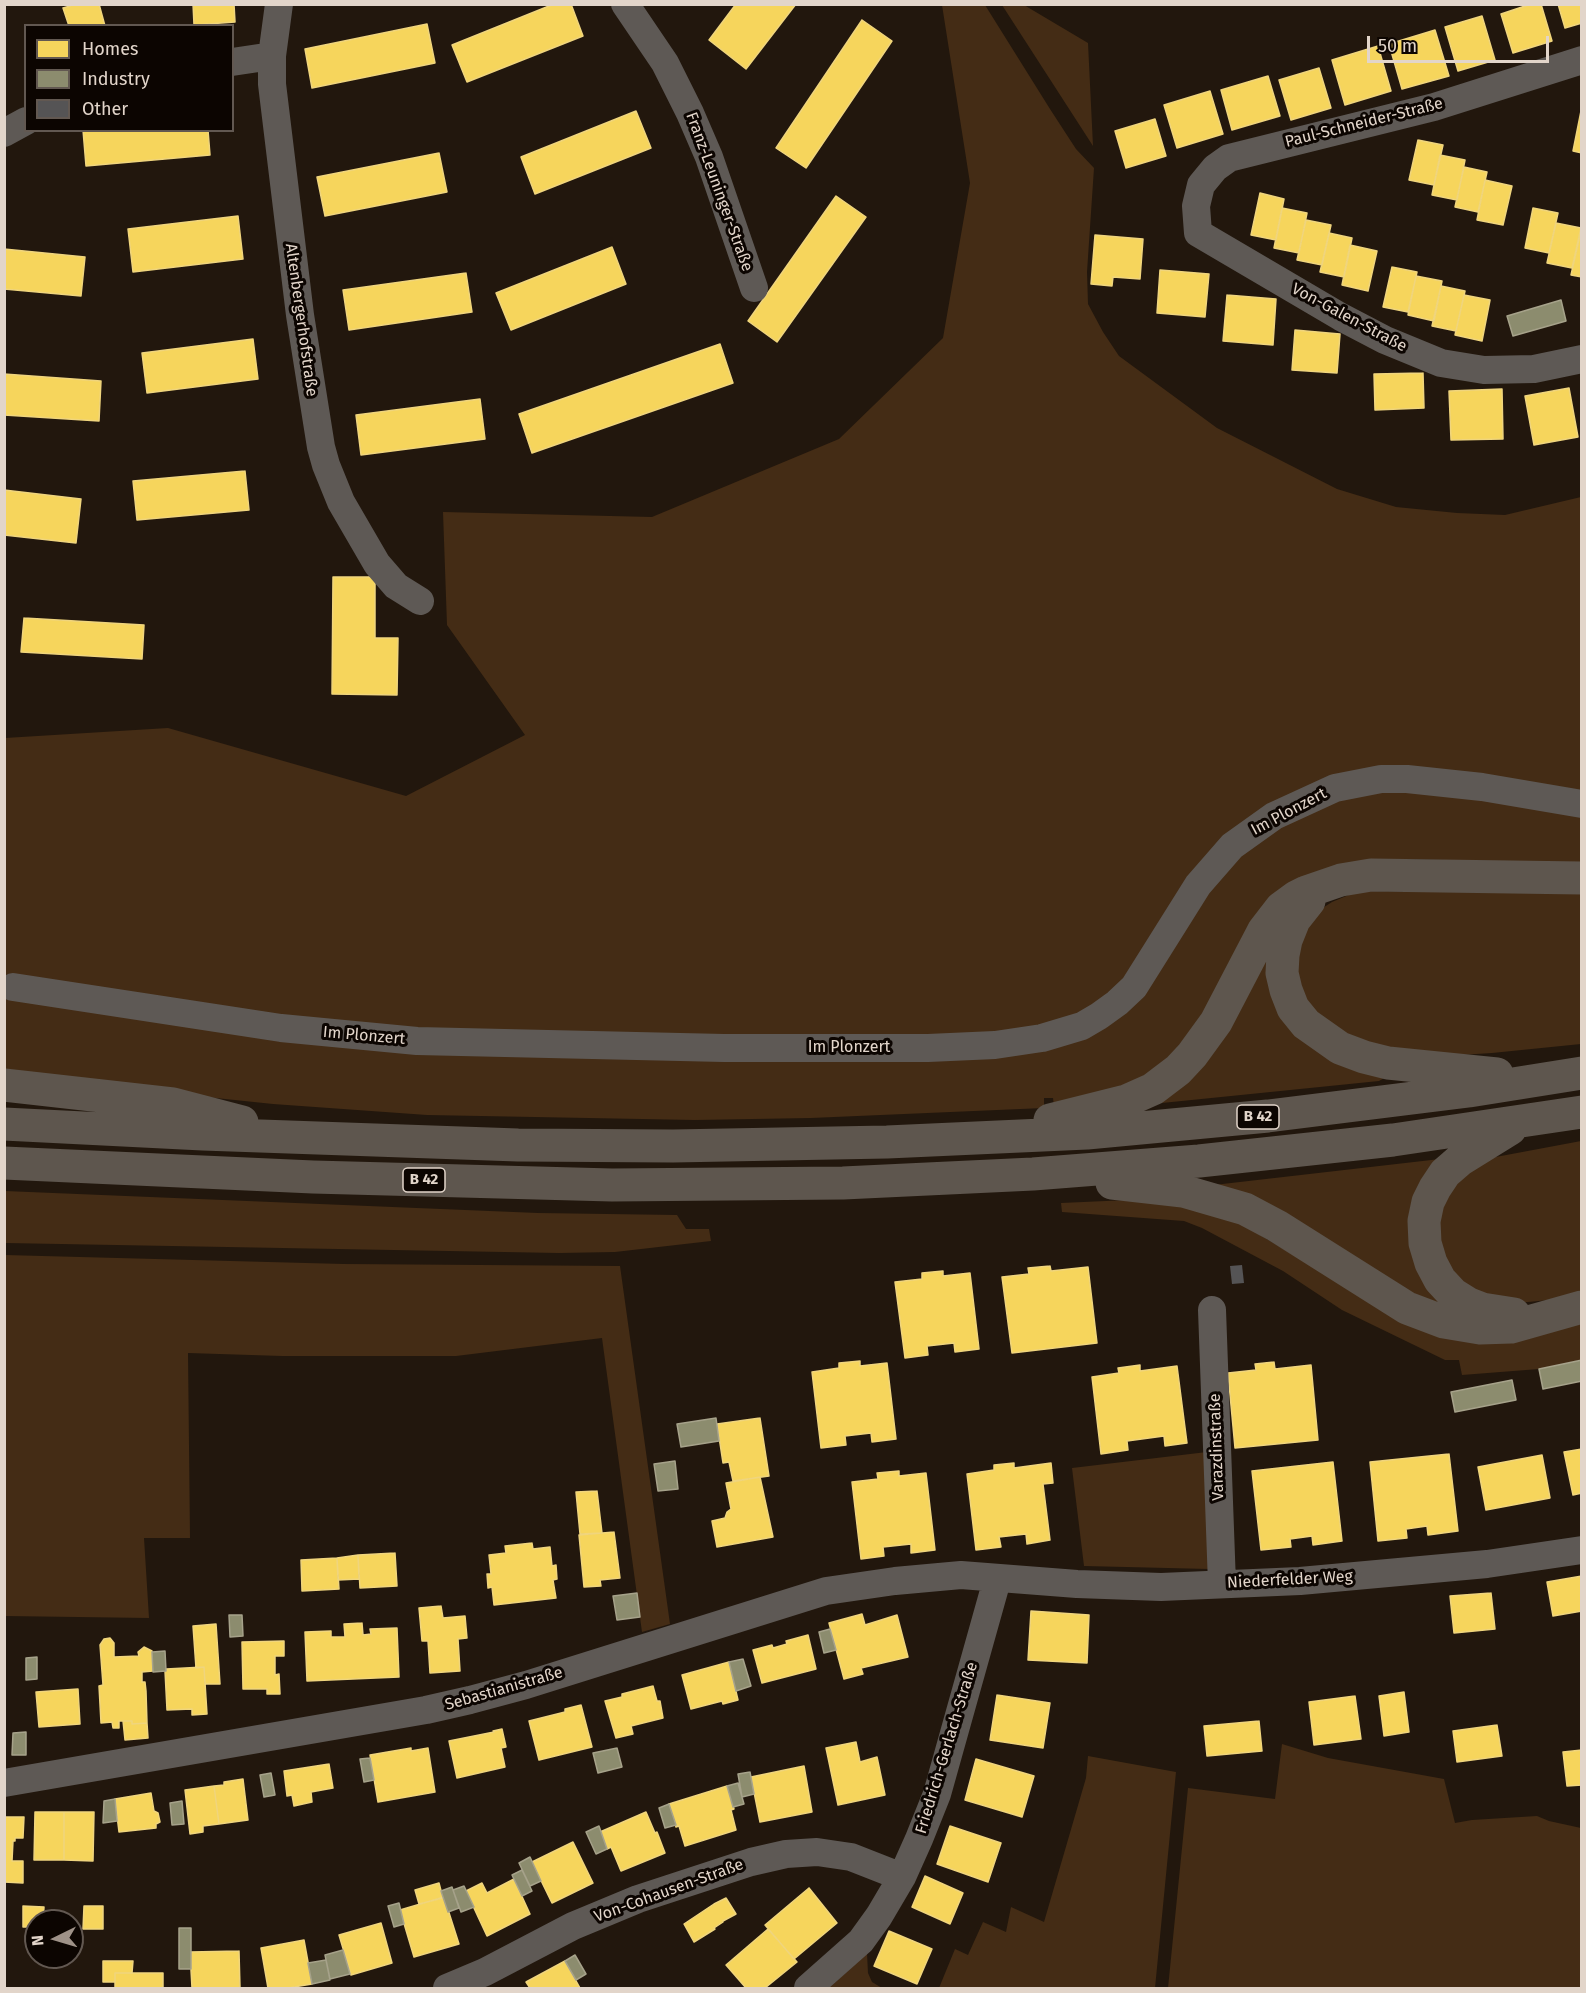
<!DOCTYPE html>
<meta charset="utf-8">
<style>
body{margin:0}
#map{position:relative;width:1586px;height:1993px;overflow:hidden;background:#22170d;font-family:"Fira Sans",sans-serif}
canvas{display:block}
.frame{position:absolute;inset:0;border:6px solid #e2d5ca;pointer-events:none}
.legend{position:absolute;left:24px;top:24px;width:210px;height:108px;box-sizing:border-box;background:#0c0501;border:2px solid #625851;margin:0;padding:8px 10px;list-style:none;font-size:18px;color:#e2d5ca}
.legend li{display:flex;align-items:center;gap:12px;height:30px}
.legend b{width:30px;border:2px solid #625851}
.north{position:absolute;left:24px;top:1909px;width:60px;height:60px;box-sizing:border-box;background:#0c0501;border:2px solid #625851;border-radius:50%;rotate:265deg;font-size:16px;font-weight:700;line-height:24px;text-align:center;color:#e2d5ca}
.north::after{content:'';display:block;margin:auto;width:21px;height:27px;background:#9f9288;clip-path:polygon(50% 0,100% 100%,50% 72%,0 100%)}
.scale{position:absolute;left:1367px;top:36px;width:182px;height:27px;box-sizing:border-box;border:3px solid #e2d5ca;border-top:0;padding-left:8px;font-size:18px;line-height:21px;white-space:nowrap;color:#e2d5ca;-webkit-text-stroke:4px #0c0501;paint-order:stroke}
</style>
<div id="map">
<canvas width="1586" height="1993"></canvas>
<div class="frame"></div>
<ul class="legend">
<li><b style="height:16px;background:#f6d55c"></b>Homes</li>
<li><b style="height:16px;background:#8c8c6e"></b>Industry</li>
<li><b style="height:16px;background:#555455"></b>Other</li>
</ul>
<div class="north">N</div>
<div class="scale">50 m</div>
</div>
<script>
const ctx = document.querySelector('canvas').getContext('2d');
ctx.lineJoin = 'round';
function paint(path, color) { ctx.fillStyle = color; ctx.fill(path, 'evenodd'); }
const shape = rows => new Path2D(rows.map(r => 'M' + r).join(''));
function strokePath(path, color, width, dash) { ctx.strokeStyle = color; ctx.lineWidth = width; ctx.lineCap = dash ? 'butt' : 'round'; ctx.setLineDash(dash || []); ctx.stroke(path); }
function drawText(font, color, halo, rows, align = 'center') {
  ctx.font = font + ' "Fira Sans",sans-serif'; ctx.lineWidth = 6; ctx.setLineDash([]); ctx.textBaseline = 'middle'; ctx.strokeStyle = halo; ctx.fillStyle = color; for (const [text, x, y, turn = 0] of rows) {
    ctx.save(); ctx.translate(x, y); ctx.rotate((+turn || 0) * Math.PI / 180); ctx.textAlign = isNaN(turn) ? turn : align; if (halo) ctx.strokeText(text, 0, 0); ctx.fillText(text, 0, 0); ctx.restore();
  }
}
const green = shape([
 [942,5,985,5,1050,109,1076,149,1094,168,1087,272,1088,304,1103,332,1119,356,1217,428,1337,489,1396,507,1457,513,1505,515,1581,497,1581,863,1399,859,1360,862,1218,997,1154,1077,1054,1107,1053,1098,1044,1098,1044,1108,811,1118,695,1120,427,1115,273,1104,5,1076,5,738,168,728,406,796,525,735,447,625,443,512,652,517,839,439,943,338,970,183],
 [1002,5,1024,5,1088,43,1093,146],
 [1358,891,1581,893,1581,1044,1492,1053,1445,1056,1380,1051,1316,1018,1293,976,1298,941,1318,911,1332,902],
 [1265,948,1272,973,1386,1077,1379,1081,1162,1103,1165,1097],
 [1581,1141,1581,1292,1549,1300,1507,1304,1468,1292,1438,1248,1440,1205,1466,1171,1485,1159],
 [1440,1159,1420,1195,1452,1313,1205,1186],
 [5,1191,538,1213,677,1215,686,1229,709,1229,711,1241,615,1252,559,1253,5,1243],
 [1128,1200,1174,1204,1235,1220,1397,1317,1581,1321,1581,1360,1539,1369,1462,1375,1459,1360,1445,1360,1342,1310,1283,1271,1202,1228,1184,1221,1062,1212,1061,1203],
 [5,1255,344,1264,620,1266,670,1624,642,1632,602,1338,456,1356,282,1356,188,1353,190,1538,144,1538,149,1618,5,1616],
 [1207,1452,1209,1569,1084,1566,1072,1468],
 [1282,1744,1328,1758,1444,1779,1455,1823,1472,1820,1537,1816,1549,1821,1581,1828,1581,1988,1168,1988,1188,1788,1275,1799],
 [1088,1756,1176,1772,1155,1988,939,1988,955,1949,968,1955,983,1922,1006,1932,1011,1907,1044,1922,1086,1778],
 [867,1953,868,1973,872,1982,882,1988,829,1988]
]);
const homes = shape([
 [70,4,99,4,105,26,69,26,63,8,70,6,70,4],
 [193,4,234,4,235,22,194,25,193,4],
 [554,4,571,4,583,36,467,82,452,45,554,4],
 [736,4,796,4,746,69,709,40,736,4],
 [1531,4,1541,4,1552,41,1513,53,1501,14,1531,4],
 [1558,4,1582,4,1582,23,1565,28,1558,4],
 [1482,16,1495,60,1458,71,1445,27,1482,16],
 [862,20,892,41,806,168,776,148,862,20],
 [427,24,435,63,312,88,305,49,427,24],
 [1435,30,1449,76,1402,89,1389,44,1435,30],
 [1378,46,1391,91,1345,105,1332,60,1378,46],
 [1319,68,1331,108,1291,120,1279,80,1319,68],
 [1268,76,1280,116,1232,130,1221,90,1268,76],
 [1210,91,1223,134,1177,148,1164,105,1210,91],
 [636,111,651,148,535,194,521,157,636,111],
 [1581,111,1582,111,1582,153,1573,151,1581,111],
 [1155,119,1166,156,1126,168,1115,131,1155,119],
 [83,130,208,130,210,155,86,166,83,130],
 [1418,140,1443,145,1434,185,1409,180,1418,140],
 [439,153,447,192,325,216,317,177,439,153],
 [1440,155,1465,160,1457,200,1432,195,1440,155],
 [1464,167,1487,172,1478,212,1455,207,1464,167],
 [1485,180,1512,186,1503,225,1477,220,1485,180],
 [1260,193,1284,199,1276,240,1251,235,1260,193],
 [836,196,866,217,777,342,748,321,836,196],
 [1282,208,1307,213,1299,253,1274,248,1282,208],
 [1533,208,1558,213,1549,253,1525,248,1533,208],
 [238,216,243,259,133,272,128,229,238,216],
 [1306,220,1331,225,1322,265,1297,260,1306,220],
 [1556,223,1581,228,1572,268,1547,263,1556,223],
 [1329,233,1352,238,1344,277,1320,272,1329,233],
 [1095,235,1143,239,1140,279,1113,277,1112,286,1091,284,1095,235],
 [1580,235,1582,235,1582,277,1571,275,1580,235],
 [1350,245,1377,251,1368,291,1342,285,1350,245],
 [612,247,626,284,511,330,496,293,612,247],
 [4,249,85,257,81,296,4,289,4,249],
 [1392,267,1417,272,1408,312,1383,307,1392,267],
 [1160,270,1209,274,1205,317,1157,313,1160,270],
 [466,273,472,312,349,330,343,290,466,273],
 [1416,276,1442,281,1434,321,1408,315,1416,276],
 [1441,286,1465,291,1456,331,1432,326,1441,286],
 [1227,295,1276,299,1273,345,1223,341,1227,295],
 [1464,295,1490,300,1482,341,1455,335,1464,295],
 [1295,330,1340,334,1337,373,1292,370,1295,330],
 [253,339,258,379,147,393,142,353,253,339],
 [720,344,733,383,532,453,519,414,720,344],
 [1423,373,1424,408,1375,410,1374,374,1423,373],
 [4,374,101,381,99,421,4,415,4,374],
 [1569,388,1578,437,1534,445,1525,396,1569,388],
 [1502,389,1503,439,1451,440,1449,391,1502,389],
 [480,399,485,439,361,455,356,415,480,399],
 [245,471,249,510,137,520,133,481,245,471],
 [4,490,81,499,76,543,4,535,4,490],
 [333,577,375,577,375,638,398,638,397,695,332,694,333,577],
 [24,618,144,625,142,659,21,652,24,618],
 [1050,1266,1051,1271,1088,1267,1097,1343,1012,1353,1002,1277,1029,1274,1028,1268,1050,1266],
 [943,1271,943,1276,970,1273,979,1349,955,1352,954,1343,927,1346,928,1355,905,1358,895,1282,922,1279,922,1273,943,1271],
 [860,1361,860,1366,887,1363,896,1439,872,1442,871,1433,845,1436,846,1445,821,1448,812,1372,839,1368,839,1363,860,1361],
 [1274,1362,1275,1369,1311,1365,1318,1440,1235,1448,1228,1373,1256,1370,1255,1364,1274,1362],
 [1140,1365,1140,1371,1177,1366,1187,1443,1165,1446,1164,1436,1127,1441,1128,1450,1101,1454,1092,1377,1119,1373,1118,1368,1140,1365],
 [760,1418,769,1476,733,1481,729,1462,723,1463,717,1424,760,1418],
 [1582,1449,1582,1493,1573,1495,1564,1452,1582,1449],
 [1449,1454,1458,1531,1428,1535,1427,1526,1406,1529,1407,1538,1378,1541,1370,1462,1449,1454],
 [1542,1455,1550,1498,1486,1510,1478,1467,1542,1455],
 [1333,1462,1342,1541,1313,1545,1312,1536,1290,1539,1291,1547,1261,1550,1252,1471,1333,1462],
 [1014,1463,1014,1468,1051,1463,1053,1483,1043,1484,1050,1540,1027,1544,1026,1534,999,1537,1001,1547,976,1550,967,1474,994,1470,994,1465,1014,1463],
 [899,1471,899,1476,926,1473,935,1550,911,1553,911,1544,883,1547,884,1556,861,1559,852,1482,878,1479,877,1473,899,1471],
 [760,1477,773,1537,717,1547,712,1521,725,1518,727,1512,731,1509,726,1483,760,1477],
 [597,1491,602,1533,580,1534,576,1492,597,1491],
 [614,1532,620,1578,600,1580,601,1586,584,1587,579,1535,614,1532],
 [532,1543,533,1549,550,1547,552,1566,556,1565,557,1579,553,1580,556,1598,494,1605,492,1587,488,1588,487,1574,491,1574,489,1555,506,1553,505,1546,532,1543],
 [395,1553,397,1586,360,1588,358,1555,395,1553],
 [358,1555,359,1579,338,1580,337,1558,358,1555],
 [337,1558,339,1589,302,1591,301,1560,337,1558],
 [1582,1576,1582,1611,1553,1616,1547,1582,1582,1576],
 [1491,1593,1495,1629,1454,1633,1450,1596,1491,1593],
 [441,1606,443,1618,465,1616,467,1638,458,1639,460,1671,430,1673,428,1641,422,1641,419,1608,441,1606],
 [1031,1611,1089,1615,1087,1663,1028,1660,1031,1611],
 [862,1614,865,1625,897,1615,908,1657,861,1668,863,1674,844,1679,829,1623,862,1614],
 [362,1623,363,1635,371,1634,370,1629,397,1628,399,1677,307,1681,305,1632,331,1631,331,1637,345,1637,344,1624,362,1623],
 [216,1624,220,1684,205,1684,204,1667,196,1668,193,1626,216,1624],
 [808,1635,816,1669,762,1683,753,1650,772,1645,773,1648,787,1644,786,1641,808,1635],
 [110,1638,114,1643,114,1657,139,1656,138,1652,144,1647,152,1651,153,1671,142,1672,142,1682,145,1682,146,1691,147,1723,132,1724,132,1721,119,1721,119,1728,113,1728,112,1722,101,1723,99,1686,103,1685,100,1645,104,1639,110,1638],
 [284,1641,284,1656,275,1656,275,1675,279,1674,280,1694,267,1694,267,1689,243,1689,242,1642,284,1641],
 [729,1662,738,1700,723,1704,722,1701,691,1709,682,1675,729,1662],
 [204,1667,207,1714,192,1715,192,1709,167,1710,165,1671,166,1669,204,1667],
 [653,1686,657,1701,660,1701,663,1718,631,1726,633,1734,616,1738,605,1701,622,1697,622,1694,653,1686],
 [78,1689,80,1724,39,1727,36,1692,78,1689],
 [1404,1692,1409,1732,1384,1736,1379,1696,1404,1692],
 [997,1695,1050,1703,1043,1748,990,1740,997,1695],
 [1355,1696,1361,1739,1314,1745,1309,1702,1355,1696],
 [581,1705,592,1747,539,1760,529,1721,565,1712,565,1709,581,1705],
 [123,1721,132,1721,132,1724,147,1723,148,1738,125,1740,123,1721],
 [1259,1721,1262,1751,1207,1756,1204,1726,1259,1721],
 [1497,1725,1502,1756,1457,1762,1453,1731,1497,1725],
 [502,1729,506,1747,501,1748,505,1767,457,1778,449,1741,494,1732,493,1731,502,1729],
 [856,1742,860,1762,877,1757,885,1795,838,1805,826,1748,856,1742],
 [411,1748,411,1751,428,1748,435,1792,378,1802,370,1755,411,1748],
 [1582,1750,1582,1785,1567,1786,1563,1752,1582,1750],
 [976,1759,1034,1776,1022,1817,965,1800,976,1759],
 [329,1764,333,1788,311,1792,312,1802,294,1806,292,1795,287,1796,284,1771,329,1764],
 [804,1766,812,1812,760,1822,751,1777,804,1766],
 [243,1779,248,1820,219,1824,214,1786,224,1785,224,1782,243,1779],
 [214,1786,219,1824,203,1826,203,1832,190,1834,185,1790,214,1786],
 [727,1786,734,1809,731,1810,736,1830,685,1846,679,1826,676,1827,669,1804,727,1786],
 [151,1793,154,1811,158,1813,160,1822,156,1824,156,1828,119,1832,115,1799,151,1793],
 [35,1812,64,1812,64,1860,34,1860,35,1812],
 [64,1812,94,1812,93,1861,64,1860,64,1812],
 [646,1812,655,1833,657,1832,665,1853,621,1871,611,1847,607,1849,600,1832,646,1812],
 [4,1817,24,1817,23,1838,15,1838,15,1841,13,1841,12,1861,23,1861,23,1883,4,1882,4,1817],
 [950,1826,1001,1843,988,1882,937,1864,950,1826],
 [573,1842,593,1883,552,1903,532,1862,573,1842],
 [925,1876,963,1893,950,1924,912,1907,925,1876],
 [514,1879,530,1914,487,1936,466,1891,482,1883,487,1893,514,1879],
 [439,1883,443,1898,419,1904,415,1890,439,1883],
 [809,1888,837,1923,794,1959,765,1925,809,1888],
 [444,1897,459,1944,414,1957,400,1910,444,1897],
 [726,1898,736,1914,723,1921,723,1922,714,1928,715,1929,694,1942,684,1924,714,1904,726,1898],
 [23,1906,44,1907,43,1921,36,1921,36,1927,23,1927,23,1906],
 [84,1906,103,1906,103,1929,83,1929,84,1906],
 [381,1923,392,1963,351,1975,339,1935,381,1923],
 [768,1929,797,1962,765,1988,746,1988,726,1965,768,1929],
 [889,1931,932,1949,917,1984,874,1966,889,1931],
 [304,1940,312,1984,288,1988,268,1988,261,1948,304,1940],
 [239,1951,240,1988,192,1988,190,1952,239,1951],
 [103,1961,133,1961,132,1973,115,1973,115,1982,103,1982,103,1961],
 [565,1961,580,1988,530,1988,526,1982,565,1961],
 [115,1973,163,1973,163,1988,115,1988,115,1973]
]);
const industry = shape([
 [1561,300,1566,321,1513,336,1507,316,1561,300],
 [1582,1360,1582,1381,1543,1389,1539,1369,1582,1360],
 [1512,1380,1516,1400,1455,1412,1451,1392,1512,1380],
 [716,1418,719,1441,681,1447,677,1424,716,1418],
 [675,1461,678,1489,658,1491,654,1464,675,1461],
 [637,1593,640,1617,617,1620,613,1596,637,1593],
 [229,1615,242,1615,243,1636,230,1637,229,1615],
 [830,1629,836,1650,824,1653,819,1632,830,1629],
 [165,1651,166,1671,153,1672,152,1652,165,1651],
 [37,1657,37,1679,26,1680,26,1658,37,1657],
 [743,1659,751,1686,736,1691,729,1662,743,1659],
 [26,1732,26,1755,12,1755,13,1733,26,1732],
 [617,1748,622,1767,598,1773,593,1753,617,1748],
 [370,1758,374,1780,364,1782,360,1759,370,1758],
 [750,1772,754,1794,742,1797,738,1774,750,1772],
 [271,1773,275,1795,264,1797,260,1775,271,1773],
 [738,1783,744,1804,733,1807,727,1786,738,1783],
 [115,1799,117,1821,103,1823,104,1801,115,1799],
 [182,1801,184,1824,172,1825,170,1803,182,1801],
 [669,1804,676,1825,665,1828,659,1808,669,1804],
 [599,1826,607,1849,596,1854,586,1832,599,1826],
 [530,1857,541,1881,530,1886,519,1863,530,1857],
 [522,1870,532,1891,522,1896,512,1875,522,1870],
 [464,1886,474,1907,461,1912,453,1890,464,1886],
 [452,1887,459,1908,448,1912,441,1891,452,1887],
 [399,1903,404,1924,394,1927,388,1906,399,1903],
 [179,1928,191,1928,191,1969,179,1969,179,1928],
 [343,1950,350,1974,330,1979,325,1955,343,1950],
 [575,1955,586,1974,576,1980,565,1961,575,1955],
 [326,1960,330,1980,312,1984,308,1963,326,1960]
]);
const building = shape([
 [1242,1265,1244,1283,1232,1284,1230,1266]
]);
const minor = shape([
 [279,4,272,56,272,84,300,315,321,447,326,465,341,502,377,564,396,586,420,601],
 [625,4,665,63,690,113,709,157,754,288],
 [1582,60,1434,107,1229,158,1215,168,1201,185,1196,206,1198,233,1341,317,1385,340,1441,363,1484,370,1534,369,1582,359],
 [232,62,272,56],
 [4,133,26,121],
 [13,987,281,1028,417,1041,724,1048,928,1048,995,1045,1042,1038,1082,1026,1099,1016,1117,1003,1134,987,1198,885,1232,846,1274,816,1335,788,1381,779,1407,779,1482,787,1582,804],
 [1212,1310,1222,1584],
 [4,1783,426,1710,470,1700,526,1685,826,1591,895,1581,961,1575,1077,1584,1161,1587,1300,1581,1487,1564,1582,1550],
 [447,1988,485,1972,573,1926,638,1899,751,1862,786,1854,817,1852,851,1857,902,1877],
 [808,1988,861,1941,879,1916,902,1877,919,1839,937,1794,997,1580]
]);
const highway = shape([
 [1309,901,1294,920,1286,940,1283,955,1282,973,1286,990,1293,1008,1306,1024,1340,1048,1364,1057,1388,1063,1497,1074],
 [4,1085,173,1104,242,1122],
 [1050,1120,1126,1101,1153,1089,1178,1070,1192,1055,1216,1022,1264,930,1281,908,1296,897,1306,892,1341,880,1371,875,1582,878],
 [4,1124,203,1134,518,1145,673,1146,887,1142,1087,1133,1268,1116,1469,1091,1582,1073],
 [1510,1129,1460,1160,1445,1173,1435,1188,1428,1202,1424,1221,1425,1243,1431,1263,1440,1280,1453,1294,1469,1304,1482,1309,1514,1314],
 [4,1163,313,1177,612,1185,843,1183,1033,1174,1199,1161,1393,1140,1582,1112],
 [1112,1183,1183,1191,1245,1209,1277,1226,1407,1308,1444,1322,1480,1328,1511,1327,1582,1307]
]);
const shields = [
 [1258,1117,42],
 [424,1180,42]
];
const shieldNames = [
 ["B 42",1258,1117],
 ["B 42",424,1180]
];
const streetNames = [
 ["Paul-Schneider-Straße",1364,123,-14],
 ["Franz-Leuninger-Straße",719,192,70],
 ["Von-Galen-Straße",1349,318,28],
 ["Altenbergerhofstraße",301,320,82],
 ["Im Plonzert",1289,812,-28],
 ["Im Plonzert",364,1036,5],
 ["Im Plonzert",849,1048],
 ["Varazdinstraße",1217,1447,-92],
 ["Niederfelder Weg",1290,1580,-3],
 ["Sebastianistraße",504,1689,-16],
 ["Friedrich-Gerlach-Straße",947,1748,-73],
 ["Von-Cohausen-Straße",669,1891,-20]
];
paint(green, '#442c15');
paint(homes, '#f6d55c');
strokePath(homes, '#f0d57d', 1.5);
paint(industry, '#8c8c6e');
strokePath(industry, '#a6a28a', 1.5);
paint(building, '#555455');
strokePath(minor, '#5e5955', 28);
strokePath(highway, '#5e564e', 33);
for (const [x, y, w] of shields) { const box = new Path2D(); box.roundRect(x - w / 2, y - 12, w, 24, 4.5); ctx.fillStyle = '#0c0501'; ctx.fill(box); strokePath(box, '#e2d5ca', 1.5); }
drawText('bold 15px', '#e2d5ca', null, shieldNames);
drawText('16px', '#e2d5ca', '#0c0501', streetNames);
</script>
